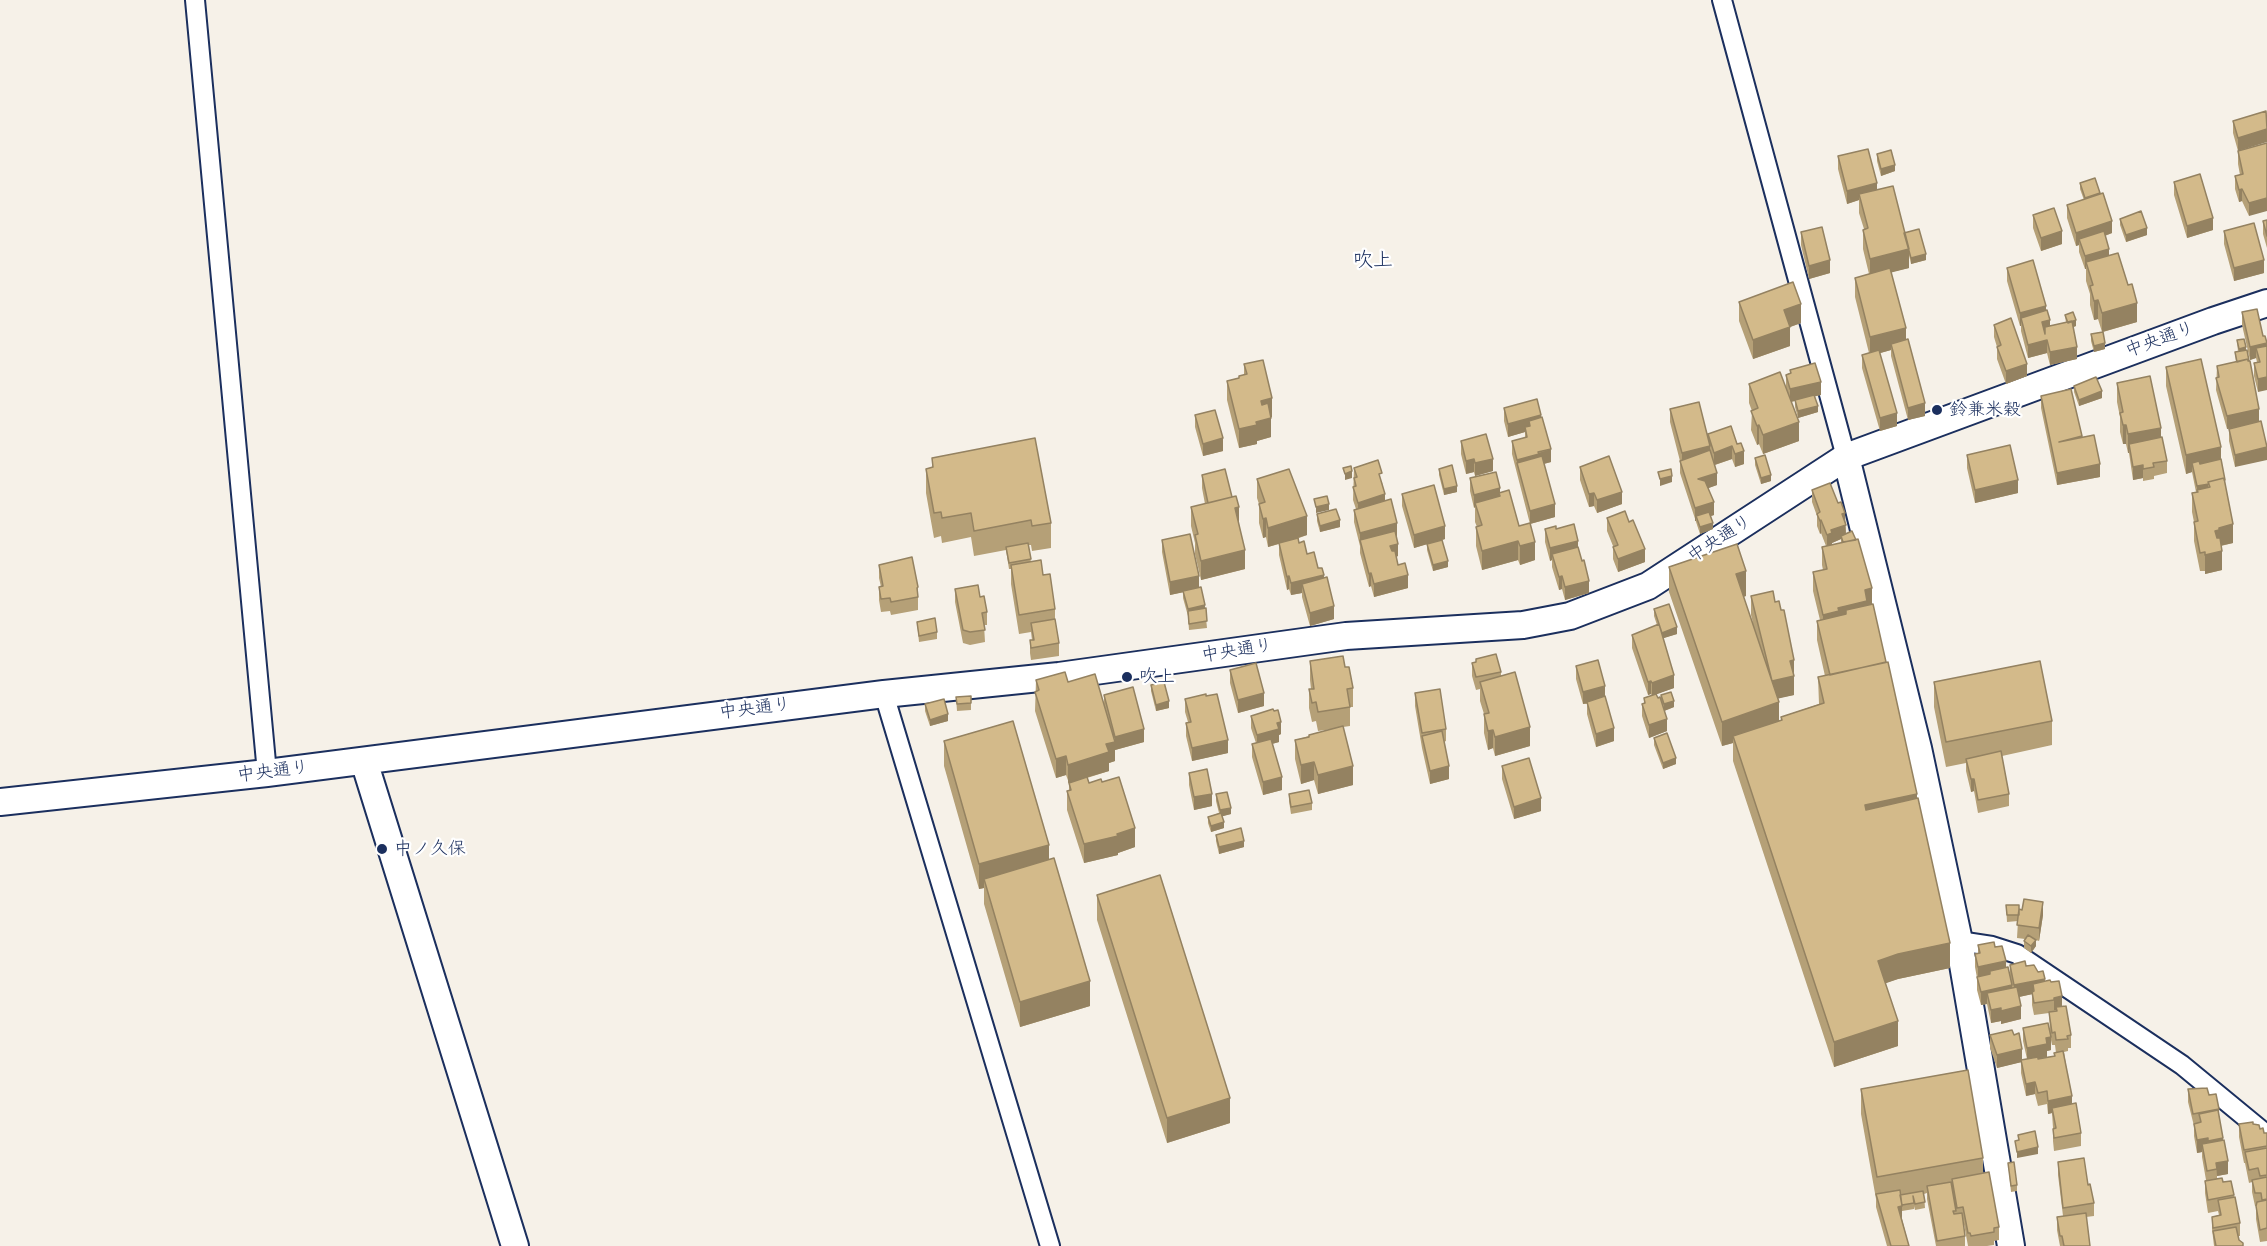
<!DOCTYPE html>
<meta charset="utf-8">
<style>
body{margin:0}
canvas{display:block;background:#f6f1e8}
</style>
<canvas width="2267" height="1246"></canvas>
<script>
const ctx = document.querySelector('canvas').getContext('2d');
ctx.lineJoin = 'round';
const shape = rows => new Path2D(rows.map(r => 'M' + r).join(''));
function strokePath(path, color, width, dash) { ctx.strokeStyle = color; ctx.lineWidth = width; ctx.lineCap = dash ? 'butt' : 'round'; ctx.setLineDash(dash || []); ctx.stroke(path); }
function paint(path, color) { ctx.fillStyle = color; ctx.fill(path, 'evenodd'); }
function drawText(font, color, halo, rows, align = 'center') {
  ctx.font = font + ' Itim,"Klee One",sans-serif'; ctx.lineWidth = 4.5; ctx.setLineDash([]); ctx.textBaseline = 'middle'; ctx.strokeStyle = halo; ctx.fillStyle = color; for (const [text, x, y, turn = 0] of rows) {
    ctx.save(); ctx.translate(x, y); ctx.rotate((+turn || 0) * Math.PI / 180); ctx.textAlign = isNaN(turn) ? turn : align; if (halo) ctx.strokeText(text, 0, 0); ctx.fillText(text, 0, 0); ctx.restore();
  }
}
const street = shape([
 [195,0,267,773],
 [1722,0,1846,457],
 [884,694,1050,1246],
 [1959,941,1992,946,2017,954,2182,1065,2267,1135]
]);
const secondary = shape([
 [1846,457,1918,748,1959,941,2011,1246],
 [364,761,515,1246],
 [0,802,267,773,884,694,1059,676,1346,636,1523,625,1570,616,1648,586,1846,457,2213,321,2267,303]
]);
const wall = shape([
 [2267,113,2238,151,2233,133,2233,121],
 [2267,143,2249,216,2242,201,2239,202,2235,189,2235,176,2240,175,2238,164,2238,151],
 [1877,154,1895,171,1881,176,1877,161],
 [1838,156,1877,190,1904,233,1926,260,1911,264,1909,255,1909,268,1891,272,1906,340,1925,416,1908,420,1891,356,1891,350,1880,353,1897,426,1880,431,1862,368,1862,355,1869,353,1855,297,1855,278,1869,274,1863,249,1863,230,1864,229,1859,213,1859,200,1847,204,1838,169],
 [2174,182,2213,230,2187,238,2174,195],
 [2080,183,2100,194,2112,233,2105,236,2109,255,2137,322,2103,332,2105,349,2094,352,2091,341,2091,334,2102,332,2098,319,2094,320,2090,305,2090,294,2086,281,2086,269,2085,269,2079,252,2079,245,2076,246,2067,218,2067,205,2084,200,2080,189],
 [2033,215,2062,244,2041,251,2033,228],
 [2120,219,2147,235,2126,242,2120,225],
 [2267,220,2267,248,2263,234,2263,221],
 [2224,231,2264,273,2234,281,2224,244],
 [1801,232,1830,273,1809,279,1801,245],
 [2007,268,2046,311,2050,326,2066,323,2065,315,2076,326,2073,327,2077,359,2050,365,2047,353,2028,358,2021,331,2021,326,2020,326,2007,281],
 [1739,302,1801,323,1790,327,1790,346,1753,359,1739,321],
 [2242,312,2263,336,2258,392,2254,376,2254,363,2257,362,2256,358,2250,360,2242,325],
 [1994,325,2027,376,2006,384,1997,359,1997,347,1994,337],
 [2237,340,2246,350,2259,422,2227,429,2216,390,2217,366,2236,362,2235,352,2238,352],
 [1244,364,1272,417,1271,417,1271,437,1257,441,1257,444,1239,448,1227,400,1227,381,1239,378,1244,375],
 [2166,367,2221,459,2233,543,2221,546,2222,570,2205,574,2205,571,2200,571,2194,541,2194,522,2192,512,2192,493,2196,492,2192,472,2186,474,2166,386],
 [1790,370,1821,395,1815,396,1818,412,1798,418,1795,407,1795,401,1791,402,1799,441,1763,454,1759,444,1757,445,1751,430,1752,411,1749,403,1749,384,1786,387,1786,375,1790,373],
 [2117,383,2161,437,2167,461,2167,473,2154,476,2154,479,2143,481,2143,478,2133,480,2129,453,2128,453,2126,444,2123,444,2120,432,2120,417,2117,402],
 [2074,386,2102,398,2079,406,2074,392],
 [2041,396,2100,477,2057,485,2041,408],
 [1504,408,1541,418,1551,462,1544,464,1555,517,1530,524,1512,454,1512,441,1525,438,1525,432,1508,437,1504,421],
 [1670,409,1708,437,1708,434,1731,426,1744,464,1735,467,1732,459,1715,465,1717,485,1708,488,1714,515,1711,516,1713,529,1700,534,1680,473,1680,461,1670,422],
 [1195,415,1223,451,1203,456,1195,427],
 [2261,421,2235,467,2229,441,2229,429],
 [1461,441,1493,471,1475,476,1474,472,1466,474,1461,454],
 [1967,455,2018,493,1975,503,1967,468],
 [932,458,1051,523,1051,548,1032,551,1031,545,1028,545,1031,562,1043,575,1055,609,1055,624,1059,643,1059,656,1031,660,1030,653,1030,640,1032,640,1031,632,1019,634,1011,584,1011,569,1009,569,1006,550,974,556,971,537,942,543,941,536,934,538,926,493,926,469,932,468],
 [1755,458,1771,481,1761,484,1755,465],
 [1580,467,1622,504,1597,513,1594,506,1589,507,1580,480],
 [1354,468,1382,482,1385,501,1397,536,1396,536,1398,556,1396,557,1398,565,1408,588,1374,597,1371,586,1369,587,1360,553,1360,546,1354,522,1354,510,1356,509,1353,500],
 [1439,469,1457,492,1444,495,1439,475],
 [1202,475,1239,524,1245,569,1201,580,1195,554,1195,543,1191,526,1191,507,1205,504,1202,488],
 [1470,478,1500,492,1519,526,1535,560,1520,565,1518,560,1482,570,1476,546,1476,527,1477,527,1475,522,1475,507,1474,508,1470,491],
 [1257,479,1307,535,1299,538,1299,543,1324,578,1334,619,1310,626,1302,597,1302,593,1291,595,1289,589,1287,590,1279,555,1279,544,1268,547,1266,537,1263,538,1259,523,1259,504,1257,498],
 [1812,490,1845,521,1846,534,1872,604,1917,798,1950,968,1898,979,1885,983,1898,1046,1834,1067,1733,761,1733,743,1722,746,1669,592,1669,567,1746,596,1743,597,1753,623,1751,615,1751,596,1775,602,1794,660,1794,695,1778,698,1779,721,1781,720,1781,717,1819,704,1818,677,1825,676,1817,640,1817,621,1820,620,1813,591,1813,572,1823,570,1822,565,1822,547,1826,546,1821,533,1820,534,1817,526,1817,516,1812,502],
 [1841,539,1841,543,1832,545,1832,543],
 [1402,494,1445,539,1442,540,1448,567,1433,571,1427,550,1427,544,1414,548,1402,506],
 [1317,514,1340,527,1320,532,1317,521],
 [1607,518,1645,562,1618,572,1613,559,1613,546,1607,531],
 [1545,529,1556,529,1578,549,1589,593,1565,600,1562,589,1559,590,1552,567,1552,560,1550,561,1545,542],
 [1162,540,1199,587,1205,608,1207,628,1189,630,1188,616,1183,598,1183,592,1170,595,1162,552],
 [879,565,918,587,918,610,891,615,890,611,881,612,879,600,879,587,881,587,879,578],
 [955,589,980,597,987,612,987,625,984,625,985,642,970,645,963,643,955,602],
 [1654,609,1677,634,1663,638,1674,688,1656,694,1667,731,1649,738,1642,716,1642,704,1644,703,1644,698,1652,696,1651,694,1648,695,1632,648,1632,635,1657,625,1654,616],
 [917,622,937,632,937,639,919,642],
 [1310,661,1345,667,1353,688,1353,707,1350,707,1350,726,1343,727,1353,785,1318,794,1314,780,1301,784,1295,759,1295,740,1333,729,1318,731,1316,721,1312,722,1309,708,1309,689,1311,689,1310,680],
 [1476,662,1501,672,1501,676,1530,746,1495,756,1493,748,1488,750,1484,733,1484,714,1480,701,1480,689,1476,690,1472,676,1472,663],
 [1576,666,1605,698,1614,741,1596,747,1587,714,1587,704,1583,704,1576,679],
 [1230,670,1264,706,1238,713,1230,683],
 [1036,680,1068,682,1104,705,1104,695,1144,742,1115,750,1115,748,1115,761,1109,763,1109,771,1087,778,1089,783,1135,847,1118,853,1118,855,1084,863,1067,810,1067,791,1069,791,1069,783,1066,775,1056,778,1035,711],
 [1934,682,2052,721,2052,745,2002,756,2009,794,2009,806,1978,813,1974,791,1971,792,1966,771,1966,763,1946,767,1934,707],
 [1151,685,1169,708,1156,711,1151,691],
 [1415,693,1446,729,1446,741,1444,742,1449,779,1430,784,1422,748,1415,706],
 [1661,695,1674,707,1664,711,1661,701],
 [971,696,971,710,957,711,956,697],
 [1185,699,1228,753,1192,761,1186,736,1186,723,1188,722,1185,712],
 [925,704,948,721,930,726,925,711],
 [1251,716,1281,734,1279,735,1279,742,1272,744,1282,790,1263,795,1252,757,1252,744,1256,743,1251,728],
 [1654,738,1676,764,1663,769,1654,745],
 [944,741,1049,860,1090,1006,1020,1027,984,904,984,888,979,889,944,766],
 [1502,766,1541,811,1514,819,1502,779],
 [1189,773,1212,806,1194,810,1189,785],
 [1216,794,1231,814,1222,816,1224,828,1211,832,1208,823,1208,817,1219,813,1216,801],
 [1289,794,1312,803,1312,810,1291,814,1289,801],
 [1216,835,1244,847,1219,854,1216,841],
 [1097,895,1230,1123,1167,1143,1097,920],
 [2006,905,2019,914,2043,915,2039,941,2036,940,2036,946,2031,953,2024,948,2024,941,2025,939,2017,938,2018,921,2007,922],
 [1978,945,1995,947,2010,977,2010,965,2026,966,2045,981,2062,1006,2071,1035,2071,1048,2068,1048,2068,1051,2064,1052,2072,1104,2081,1133,2081,1146,2054,1151,2053,1141,2053,1128,2052,1113,2048,1114,2047,1104,2038,1106,2035,1094,2026,1096,2021,1073,2021,1062,1997,1068,1990,1048,1990,1035,2022,1060,2027,1059,2023,1041,2023,1028,2050,1032,2049,1013,2034,1015,2032,1005,2032,994,2019,997,2021,1019,2001,1024,2001,1021,1991,1023,1987,1004,1981,1005,1977,990,1977,978,1975,967,1975,954,1978,953],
 [2051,1040,2052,1045,2055,1045,2056,1053,2054,1053,2054,1056,2047,1057,2047,1051,2051,1050],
 [1861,1089,1983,1158,1983,1173,1999,1227,1999,1240,1994,1241,1994,1245,1987,1246,1968,1246,1963,1219,1965,1236,1965,1246,1936,1246,1927,1199,1927,1193,1924,1194,1925,1208,1915,1210,1914,1206,1914,1209,1902,1211,1902,1219,1909,1246,1887,1246,1876,1207,1876,1199,1861,1114],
 [2188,1089,2209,1095,2219,1109,2219,1116,2228,1174,2217,1176,2217,1178,2223,1182,2234,1195,2240,1223,2240,1236,2238,1236,2239,1240,2243,1246,2214,1246,2212,1229,2212,1217,2219,1215,2218,1211,2208,1213,2205,1193,2205,1181,2206,1180,2202,1157,2202,1152,2197,1153,2194,1136,2194,1126,2188,1102],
 [2239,1124,2253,1124,2260,1129,2264,1133,2267,1133,2267,1241,2260,1242,2256,1219,2256,1206,2255,1206,2252,1192,2252,1182,2249,1183,2245,1163,2244,1163,2239,1137],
 [2058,1162,2088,1185,2094,1203,2094,1216,2086,1217,2090,1246,2060,1246,2057,1230,2057,1217,2063,1216,2058,1175],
 [2008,1163,2017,1185,2017,1191,2011,1192]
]);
const shadedWall = shape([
 [2267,129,2267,142,2238,151,2238,138],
 [1895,165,1895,171,1881,176,1881,169],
 [1877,183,1877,196,1859,194,1859,200,1847,204,1847,191],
 [2242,189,2242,201,2239,202,2239,190],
 [2267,198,2267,211,2249,216,2249,203],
 [2213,218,2213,230,2187,238,2187,226],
 [2112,221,2112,233,2081,244,2079,239,2079,245,2076,246,2076,233],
 [2147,228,2147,235,2126,242,2126,235],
 [2062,231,2062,244,2041,251,2041,238],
 [1909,249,1909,268,1870,278,1870,259],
 [2109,249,2109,262,2086,262,2086,269,2085,269,2085,256],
 [1926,254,1926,260,1911,264,1911,258],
 [1830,260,1830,273,1809,279,1809,266],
 [2264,260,2264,273,2234,281,2234,268],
 [2098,300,2098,319,2094,320,2094,301],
 [2137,303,2137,322,2102,332,2102,313],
 [1801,304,1801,323,1790,327,1790,346,1753,359,1753,340,1784,310],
 [2046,306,2046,318,2021,318,2021,326,2020,326,2020,313],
 [2050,320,2050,333,2045,334,2042,322],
 [2076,320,2076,326,2068,329,2068,323],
 [1906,328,1906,346,1891,344,1891,350,1870,356,1870,337],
 [2047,340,2047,353,2028,358,2028,345],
 [2105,343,2105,349,2094,352,2094,346],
 [2267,343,2267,356,2256,348,2256,358,2250,360,2250,347],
 [2077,347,2077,359,2050,365,2050,352],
 [2246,347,2246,354,2239,356,2239,349],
 [2027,364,2027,376,2006,384,2006,371],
 [2267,377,2267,390,2258,392,2258,379],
 [1821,382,1821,395,1790,402,1790,389],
 [2102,391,2102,398,2079,406,2079,400],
 [1272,398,1272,417,1261,420,1261,401],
 [1925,403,1925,416,1908,420,1908,408],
 [1818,406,1818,412,1798,418,1798,411],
 [2259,409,2259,422,2227,429,2227,416],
 [1897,413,1897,426,1880,431,1880,418],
 [1541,415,1541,428,1530,426,1529,421,1529,431,1525,427,1525,432,1508,437,1508,424],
 [1271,418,1271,437,1257,441,1257,444,1239,448,1239,429,1256,422],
 [1799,422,1799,441,1763,454,1763,435],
 [1759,425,1759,444,1757,445,1757,426],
 [2123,425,2126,425,2126,444,2123,444],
 [2161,428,2161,446,2129,444,2129,453,2128,453,2128,434],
 [1223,438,1223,451,1203,456,1203,444],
 [1710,446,1710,458,1682,466,1682,453],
 [1732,446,1732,459,1714,465,1714,453],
 [2221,447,2221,466,2192,463,2192,472,2186,474,2186,455],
 [2267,447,2267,460,2235,467,2235,455],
 [1551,449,1551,462,1539,465,1517,463,1517,473,1517,460],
 [1744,451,1744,464,1735,467,1735,454],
 [1474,459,1474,472,1466,474,1466,461],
 [1493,459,1493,471,1475,476,1475,463],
 [2100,464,2100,477,2057,485,2057,473],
 [2143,465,2143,478,2133,480,2133,467],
 [1352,471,1352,478,1345,480,1345,474],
 [1717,473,1717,485,1698,492,1698,479],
 [1771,475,1771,481,1761,484,1761,478],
 [1672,476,1672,482,1660,486,1660,479],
 [2018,480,2018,493,1975,503,1975,490],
 [2208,484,2208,496,2197,491,2197,486],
 [1457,486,1457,492,1444,495,1444,489],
 [1500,488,1500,501,1499,493,1499,501,1475,503,1475,507,1474,508,1474,495],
 [1622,492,1622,504,1597,513,1597,500],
 [1594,493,1594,506,1589,507,1589,494],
 [1385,494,1385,507,1358,515,1358,503],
 [1714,502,1714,515,1698,520,1696,516,1696,521,1695,521,1695,508],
 [1329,504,1329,510,1316,513,1316,507],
 [1555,504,1555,517,1530,524,1530,511],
 [1239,507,1239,526,1235,508],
 [1845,513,1846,537,1841,536,1841,539,1832,543,1832,546,1827,547,1827,535,1831,530,1842,514],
 [1307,516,1307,535,1268,547,1268,528],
 [1266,518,1266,537,1263,538,1263,519],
 [1340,520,1340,527,1320,532,1320,526],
 [1821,520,1821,533,1820,534,1820,521],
 [1397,523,1397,536,1361,546,1360,541,1360,533],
 [1713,523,1713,529,1700,534,1700,527],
 [2233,524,2233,543,2219,546,2215,531,2219,528],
 [1445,526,1445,539,1414,548,1414,535],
 [1518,541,1518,560,1482,570,1482,551],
 [1578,541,1578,554,1552,554,1552,560,1550,561,1550,548],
 [1535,542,1535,560,1520,565,1520,546],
 [1398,544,1398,556,1390,559,1390,546],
 [1645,549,1645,562,1618,572,1618,559],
 [1245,550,1245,569,1201,580,1201,561],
 [2222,551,2222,570,2205,574,2205,555],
 [1448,561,1448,567,1433,571,1433,565],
 [1746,571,1746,596,1736,599,1736,574],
 [1371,573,1371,586,1369,587,1369,574],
 [1324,575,1324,587,1302,584,1302,593,1291,595,1291,583],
 [1408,575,1408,588,1374,597,1374,584],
 [1199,576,1199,589,1170,595,1170,582],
 [1289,576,1289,589,1287,590,1287,577],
 [1562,576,1562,589,1559,590,1559,577],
 [1589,581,1589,593,1565,600,1565,587],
 [1872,588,1872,607,1846,614,1846,610,1846,625,1823,633,1823,615,1838,608,1865,590],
 [1205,605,1205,611,1188,611,1188,616,1188,609],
 [1334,606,1334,619,1310,626,1310,613],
 [1677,627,1677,634,1661,639,1661,633],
 [1794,660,1794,695,1772,700,1772,681,1790,661],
 [1674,675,1674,688,1652,696,1652,683],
 [1651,681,1651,694,1648,695,1648,682],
 [1605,686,1605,698,1583,704,1583,692],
 [1264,693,1264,706,1238,713,1238,700],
 [1169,701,1169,708,1156,711,1156,705],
 [1674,701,1674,707,1664,711,1664,704],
 [1779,702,1779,727,1733,736,1733,743,1722,746,1722,722],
 [948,714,948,721,930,726,930,720],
 [1667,719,1667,731,1649,738,1649,725],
 [1281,722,1281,734,1279,735,1279,742,1257,748,1257,735,1277,723],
 [1530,727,1530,746,1495,756,1495,737],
 [1614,728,1614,741,1596,747,1596,734],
 [1144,729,1144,742,1115,750,1115,737],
 [1493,730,1493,748,1488,750,1488,731],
 [1228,740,1228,753,1192,761,1192,748],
 [1115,742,1115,761,1109,763,1109,771,1068,783,1068,765,1106,744],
 [1066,756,1066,775,1056,778,1056,759],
 [1676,758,1676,764,1663,769,1663,763],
 [1314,762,1314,780,1301,784,1301,765],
 [1353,766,1353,785,1318,794,1318,775],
 [1449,766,1449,779,1430,784,1430,771],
 [1282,777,1282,790,1263,795,1263,782],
 [1971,779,1974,779,1974,791,1971,792],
 [1212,794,1212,806,1194,810,1194,797],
 [1917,794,1917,819,1865,830,1865,805],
 [1541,798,1541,811,1514,819,1514,807],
 [1231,808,1231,814,1220,817,1220,810],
 [1224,822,1224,828,1211,832,1211,826],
 [1135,828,1135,847,1118,853,1118,855,1084,863,1084,844],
 [1244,841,1244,847,1219,854,1219,847],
 [1049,845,1049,869,984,879,984,888,979,889,979,864],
 [2043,902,2043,915,2039,941,2039,928],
 [2036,940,2036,946,2031,953,2031,946],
 [1950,943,1950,968,1898,979,1878,986,1878,961,1898,954],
 [2006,961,2006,973,1990,971,1990,977,1978,980,1978,967],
 [2045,979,2045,991,2033,984,2033,994,2014,998,2014,985],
 [1090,981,1090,1006,1020,1027,1020,1002],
 [2012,985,2012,998,1987,993,1987,1004,1981,1005,1981,992],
 [2062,996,2062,1009,2056,1007,2056,1010,2054,1010,2054,998],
 [2021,1006,2021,1019,2001,1024,2001,1011],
 [2001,1008,2001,1021,1991,1023,1991,1010],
 [1898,1021,1898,1046,1834,1067,1834,1042],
 [2051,1037,2051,1050,2047,1051,2047,1057,2027,1061,2027,1048,2046,1038],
 [2022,1049,2022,1062,1997,1068,1997,1055],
 [2035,1082,2035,1094,2026,1096,2026,1084],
 [2072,1096,2072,1109,2052,1108,2052,1113,2048,1114,2048,1101],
 [1230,1098,1230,1123,1167,1143,1167,1118],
 [2208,1138,2208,1150,2202,1144,2202,1152,2197,1153,2197,1140],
 [2223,1138,2223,1150,2208,1154,2208,1141],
 [2038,1147,2038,1154,2017,1158,2017,1152],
 [2228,1161,2228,1174,2217,1176,2216,1163],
 [1902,1206,1902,1219,1898,1207]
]);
const building = shape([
 [2266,111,2267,129,2238,138,2233,121,2266,111],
 [2267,143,2267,198,2249,203,2242,189,2239,190,2235,176,2243,174,2238,151,2267,143],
 [1868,149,1877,183,1847,191,1838,156,1868,149],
 [1891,150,1895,165,1881,169,1877,154,1891,150],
 [2200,174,2213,218,2187,226,2174,182,2200,174],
 [2095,178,2100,193,2085,198,2080,183,2095,178],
 [1893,186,1909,249,1870,259,1863,230,1868,228,1859,194,1893,186],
 [2103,193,2112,221,2076,233,2067,205,2103,193],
 [2054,208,2062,231,2041,238,2033,215,2054,208],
 [2141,211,2147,228,2126,235,2120,219,2141,211],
 [2267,220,2267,236,2263,221,2267,220],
 [2254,223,2264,260,2234,268,2224,231,2254,223],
 [1822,227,1830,260,1809,266,1801,232,1822,227],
 [1919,229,1926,254,1911,258,1904,233,1919,229],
 [2104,231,2109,249,2085,256,2079,239,2104,231],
 [2118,253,2128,285,2132,284,2137,303,2102,313,2098,300,2094,301,2090,286,2093,285,2086,262,2118,253],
 [2033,260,2046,306,2020,313,2007,268,2033,260],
 [1890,268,1906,328,1870,337,1855,278,1890,268],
 [1793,282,1801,304,1784,310,1790,327,1753,340,1739,302,1793,282],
 [2257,309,2263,336,2265,336,2267,343,2250,347,2242,312,2257,309],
 [2047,310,2050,320,2042,322,2045,334,2045,327,2072,321,2077,347,2050,352,2047,340,2028,345,2021,318,2047,310],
 [2073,312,2076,320,2068,323,2065,315,2073,312],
 [2011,318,2027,364,2006,371,1997,347,2001,345,1994,325,2011,318],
 [2103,332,2105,343,2094,346,2091,334,2103,332],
 [1908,339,1925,403,1908,408,1891,344,1908,339],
 [2244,339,2246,347,2239,349,2237,340,2244,339],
 [2267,346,2267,377,2258,379,2254,363,2260,362,2256,348,2267,346],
 [1879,350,1897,413,1880,418,1862,355,1879,350],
 [2247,350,2249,361,2248,361,2248,359,2237,362,2235,352,2247,350],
 [2201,359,2221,447,2186,455,2166,367,2201,359],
 [2248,359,2248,361,2250,361,2259,409,2227,416,2216,378,2219,377,2217,366,2248,359],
 [1263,360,1272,398,1261,401,1262,405,1268,403,1271,418,1256,422,1257,425,1239,429,1227,381,1239,378,1239,376,1247,374,1244,364,1263,360],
 [1815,363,1821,382,1790,389,1786,375,1791,373,1790,370,1815,363],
 [1780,372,1799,422,1763,435,1759,425,1757,426,1751,411,1758,408,1749,384,1780,372],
 [2150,376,2161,428,2128,434,2126,425,2123,425,2120,413,2123,412,2117,383,2150,376],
 [2096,377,2102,391,2079,400,2074,386,2096,377],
 [2071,389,2082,436,2059,442,2094,435,2100,464,2057,473,2041,396,2071,389],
 [1814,395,1818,406,1798,411,1795,400,1814,395],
 [1537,399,1541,415,1508,424,1504,408,1537,399],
 [1699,402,1710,446,1682,453,1670,409,1699,402],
 [1215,410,1223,438,1203,444,1195,415,1215,410],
 [1542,417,1551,449,1538,452,1539,454,1517,460,1512,441,1527,437,1525,427,1530,426,1529,421,1542,417],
 [2261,421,2267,447,2235,455,2229,429,2261,421],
 [1731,426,1737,444,1741,443,1744,451,1735,454,1732,446,1714,453,1708,434,1731,426],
 [1486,434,1493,459,1475,463,1474,459,1466,461,1461,441,1486,434],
 [2162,437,2167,461,2153,463,2154,467,2143,469,2143,465,2133,467,2129,444,2162,437],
 [1035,438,1051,523,1032,526,1031,520,974,531,971,513,942,518,941,512,934,513,926,469,933,467,932,458,1035,438],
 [2010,445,2018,480,1975,490,1967,455,2010,445],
 [1710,450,1717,473,1698,479,1705,481,1714,502,1695,508,1680,461,1710,450],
 [1765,455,1771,475,1761,478,1755,458,1765,455],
 [1542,456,1555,504,1530,511,1517,463,1542,456],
 [1609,456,1622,492,1597,500,1594,493,1589,494,1580,467,1609,456],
 [2221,459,2225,480,2224,480,2224,478,2208,482,2209,484,2197,486,2192,463,2199,461,2200,464,2221,459],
 [1378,460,1382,473,1379,474,1385,494,1358,503,1353,487,1356,486,1354,478,1357,477,1354,468,1378,460],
 [1452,465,1457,486,1444,489,1439,469,1452,465],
 [1351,466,1352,471,1345,474,1343,468,1351,466],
 [1225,469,1232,497,1208,503,1202,475,1225,469],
 [1289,469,1307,516,1268,528,1266,518,1263,519,1259,504,1265,502,1257,479,1289,469],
 [1671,469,1672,476,1660,479,1658,472,1671,469],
 [1496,472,1500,488,1474,495,1470,478,1496,472],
 [2224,478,2233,524,2219,528,2219,530,2215,531,2217,538,2220,538,2222,551,2205,555,2205,552,2200,553,2194,522,2198,521,2192,493,2198,492,2197,490,2210,487,2208,482,2224,478],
 [1830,483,1838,503,1841,502,1845,513,1842,514,1846,525,1831,530,1832,533,1827,535,1821,520,1820,521,1817,514,1820,512,1812,490,1830,483],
 [1434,485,1445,526,1414,535,1402,494,1434,485],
 [1509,490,1519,526,1530,523,1535,542,1520,546,1518,541,1482,551,1476,527,1482,525,1475,503,1500,496,1499,493,1509,490],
 [1236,496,1239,507,1235,508,1245,550,1201,561,1195,535,1198,534,1191,507,1236,496],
 [1327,496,1329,504,1316,507,1314,499,1327,496],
 [1391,499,1397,523,1360,533,1354,510,1391,499],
 [1336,509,1340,520,1320,526,1317,514,1336,509],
 [1625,511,1629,522,1633,520,1645,549,1618,559,1613,547,1618,545,1607,518,1625,511],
 [1709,512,1713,523,1700,527,1696,516,1709,512],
 [1574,524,1578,541,1550,548,1545,529,1556,526,1556,529,1574,524],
 [1395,531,1398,544,1390,546,1392,551,1395,551,1398,565,1405,563,1408,575,1374,584,1371,573,1369,574,1360,540,1395,531],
 [1852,531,1856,540,1843,542,1841,536,1852,531],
 [1190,534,1199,576,1170,582,1162,540,1190,534],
 [1298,538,1299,543,1304,541,1307,554,1314,552,1318,568,1322,568,1324,575,1291,583,1289,576,1287,577,1279,543,1298,538],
 [1858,539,1872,588,1865,590,1867,601,1838,608,1839,611,1823,615,1813,572,1827,569,1822,547,1858,539],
 [1442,540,1448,561,1433,565,1427,544,1442,540],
 [1028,543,1031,559,1009,563,1006,547,1028,543],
 [1737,544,1746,571,1736,574,1779,702,1722,722,1669,567,1737,544],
 [1578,547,1582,561,1584,560,1589,581,1565,587,1562,576,1559,577,1552,554,1578,547],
 [912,557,918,587,917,588,918,597,891,602,890,598,881,599,879,587,883,586,879,565,912,557],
 [1041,560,1043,575,1050,574,1055,609,1019,615,1011,565,1041,560],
 [1327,577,1334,606,1310,613,1302,584,1327,577],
 [978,585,980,597,984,596,987,612,982,613,985,630,970,632,963,630,955,589,978,585],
 [1201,587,1205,605,1188,609,1183,591,1201,587],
 [1773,591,1775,602,1779,601,1781,610,1784,610,1794,660,1790,661,1794,676,1772,681,1751,596,1773,591],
 [1669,604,1677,627,1662,633,1654,609,1669,604],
 [1873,604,1886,662,1830,675,1817,621,1846,614,1846,610,1873,604],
 [1206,608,1207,621,1189,624,1188,611,1206,608],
 [935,618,937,632,919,636,917,622,935,618],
 [1055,619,1059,643,1031,648,1030,640,1034,640,1031,623,1055,619],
 [1659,624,1674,675,1652,683,1651,681,1648,682,1632,635,1659,624],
 [1496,654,1501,672,1476,677,1472,663,1476,662,1476,659,1496,654],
 [1343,656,1345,667,1349,667,1353,688,1347,689,1350,707,1318,712,1316,702,1312,703,1309,689,1314,689,1310,661,1343,656],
 [1598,660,1605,686,1583,692,1576,666,1598,660],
 [2040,661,2052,721,1946,742,1934,682,2040,661],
 [1888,662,1917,794,1865,805,1866,810,1918,798,1950,943,1898,954,1878,961,1898,1021,1834,1042,1733,736,1782,720,1781,717,1824,703,1818,677,1888,662],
 [1256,663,1264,693,1238,700,1230,670,1256,663],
 [1065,672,1068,682,1095,674,1115,742,1106,744,1109,752,1068,765,1066,756,1056,759,1035,692,1039,690,1036,680,1065,672],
 [1515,672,1530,727,1495,737,1493,730,1488,731,1484,714,1489,713,1480,682,1515,672],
 [1164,682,1169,701,1156,705,1151,685,1164,682],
 [1133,687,1144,729,1115,737,1104,695,1133,687],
 [1440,689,1446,729,1422,733,1415,693,1440,689],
 [1671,692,1674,701,1664,704,1661,695,1671,692],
 [1206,694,1206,696,1217,694,1228,740,1192,748,1186,723,1191,722,1185,699,1206,694],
 [1656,694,1658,698,1660,697,1667,719,1649,725,1642,704,1645,703,1644,698,1656,694],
 [971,696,971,703,957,704,956,697,971,696],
 [1605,696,1614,728,1596,734,1587,702,1605,696],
 [944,699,948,714,930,720,925,704,944,699],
 [1273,709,1274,711,1278,710,1281,722,1277,723,1279,729,1257,735,1251,716,1273,709],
 [1013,721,1049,845,979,864,944,741,1013,721],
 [1343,726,1353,766,1318,775,1314,762,1301,765,1295,740,1309,737,1309,735,1343,726],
 [1442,731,1449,766,1430,771,1422,736,1442,731],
 [1667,733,1676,758,1663,763,1654,738,1667,733],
 [1271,739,1282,777,1263,782,1252,744,1271,739],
 [2001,751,2009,794,1978,800,1974,779,1971,779,1966,759,2001,751],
 [1529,758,1541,798,1514,807,1502,766,1529,758],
 [1207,769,1212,794,1194,797,1189,773,1207,769],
 [1087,777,1089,783,1101,779,1102,782,1119,777,1135,828,1117,834,1118,836,1084,844,1067,791,1071,790,1069,783,1087,777],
 [1309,790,1312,803,1291,807,1289,794,1309,790],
 [1227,792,1231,808,1220,810,1216,794,1227,792],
 [1221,813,1224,822,1211,826,1208,817,1221,813],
 [1241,828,1244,841,1219,847,1216,835,1241,828],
 [1054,858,1090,981,1020,1002,984,879,1054,858],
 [1160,875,1230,1098,1167,1118,1097,895,1160,875],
 [2024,899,2043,902,2039,928,2017,925,2019,909,2022,910,2024,899],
 [2006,905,2019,905,2019,915,2007,915,2006,905],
 [2028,935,2036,940,2031,946,2024,941,2028,935],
 [1994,942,1995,947,2002,946,2006,961,1978,967,1975,954,1980,953,1978,945,1994,942],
 [2025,961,2026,966,2034,965,2038,972,2043,971,2045,979,2014,985,2010,965,2025,961],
 [2008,967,2012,985,1981,992,1977,977,1990,974,1990,971,2008,967],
 [2050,980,2051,982,2059,981,2062,996,2054,998,2054,1000,2034,1003,2032,992,2034,991,2033,984,2050,980],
 [2017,987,2021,1006,2001,1011,2001,1008,1991,1010,1987,993,2017,987],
 [2066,1006,2071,1035,2067,1036,2068,1039,2056,1040,2055,1032,2052,1033,2049,1012,2057,1011,2056,1007,2066,1006],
 [2048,1023,2051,1037,2046,1038,2047,1044,2027,1048,2023,1028,2048,1023],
 [2012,1030,2014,1035,2019,1033,2022,1049,1997,1055,1990,1035,2012,1030],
 [2063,1051,2072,1096,2048,1101,2047,1091,2038,1093,2035,1082,2026,1084,2021,1060,2038,1057,2038,1059,2055,1056,2054,1053,2063,1051],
 [1968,1070,1983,1158,1877,1177,1861,1089,1968,1070],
 [2207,1088,2209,1095,2216,1094,2219,1109,2193,1114,2188,1089,2207,1088],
 [2076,1103,2081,1133,2054,1138,2053,1129,2056,1128,2052,1108,2076,1103],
 [2218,1110,2223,1138,2208,1141,2208,1138,2197,1140,2194,1124,2201,1122,2199,1114,2218,1110],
 [2253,1122,2253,1124,2259,1125,2260,1129,2263,1128,2264,1133,2267,1133,2267,1146,2244,1150,2239,1124,2253,1122],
 [2035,1131,2038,1147,2017,1152,2015,1141,2019,1140,2018,1135,2035,1131],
 [2224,1140,2228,1161,2216,1163,2217,1169,2207,1171,2202,1144,2224,1140],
 [2267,1148,2267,1175,2260,1176,2258,1168,2249,1170,2245,1152,2267,1148],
 [2084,1158,2088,1185,2090,1184,2094,1203,2063,1208,2058,1162,2084,1158],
 [2014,1162,2017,1185,2011,1186,2008,1163,2014,1162],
 [1989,1172,1999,1227,1994,1228,1994,1232,1971,1236,1970,1233,1968,1233,1963,1207,1957,1208,1952,1179,1989,1172],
 [2267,1177,2267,1199,2262,1200,2261,1193,2255,1193,2252,1180,2267,1177],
 [2222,1178,2223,1182,2231,1181,2234,1195,2208,1200,2205,1181,2222,1178],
 [1951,1182,1956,1211,1953,1211,1954,1214,1962,1213,1965,1236,1937,1241,1927,1186,1951,1182],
 [1900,1190,1902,1206,1898,1207,1909,1246,1891,1246,1876,1194,1900,1190],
 [1923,1191,1925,1202,1915,1204,1913,1196,1914,1203,1902,1205,1900,1195,1923,1191],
 [2235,1197,2240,1223,2213,1228,2212,1217,2221,1215,2218,1200,2235,1197],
 [2267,1200,2267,1228,2260,1230,2256,1206,2257,1202,2267,1200],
 [2086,1213,2090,1246,2064,1246,2062,1236,2060,1236,2057,1217,2086,1213],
 [2236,1227,2239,1240,2243,1243,2243,1246,2216,1246,2213,1231,2236,1227]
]);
const markers = [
 [1937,410,6,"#1b2f5e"],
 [1127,677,6,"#1b2f5e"],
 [382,849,6,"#1b2f5e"]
];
const streetNames = [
 ["中央通り",2160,340,-20],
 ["中央通り",1720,539,-33],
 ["中央通り",1237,651,-9],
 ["中央通り",755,709,-7],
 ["中央通り",273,772,-7]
];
const poiNames = [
 ["鈴兼米穀",1949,410],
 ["吹上",1139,677],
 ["中ノ久保",394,849]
];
const neighbourhoodNames = [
 ["吹上",1373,261]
];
strokePath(street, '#1b2f5e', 22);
strokePath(secondary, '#1b2f5e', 30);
strokePath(street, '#fff', 18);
strokePath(secondary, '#fff', 26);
paint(wall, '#b5a077');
paint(shadedWall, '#948261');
paint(building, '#d3ba8a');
strokePath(building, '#948261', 1.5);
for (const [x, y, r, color] of markers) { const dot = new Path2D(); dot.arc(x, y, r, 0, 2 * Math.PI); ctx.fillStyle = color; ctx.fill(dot); strokePath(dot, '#fff', 2); }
drawText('18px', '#1b2f5e', '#fff', streetNames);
drawText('18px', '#1b2f5e', '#fff', poiNames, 'left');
drawText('20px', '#1b2f5e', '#fff', neighbourhoodNames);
</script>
